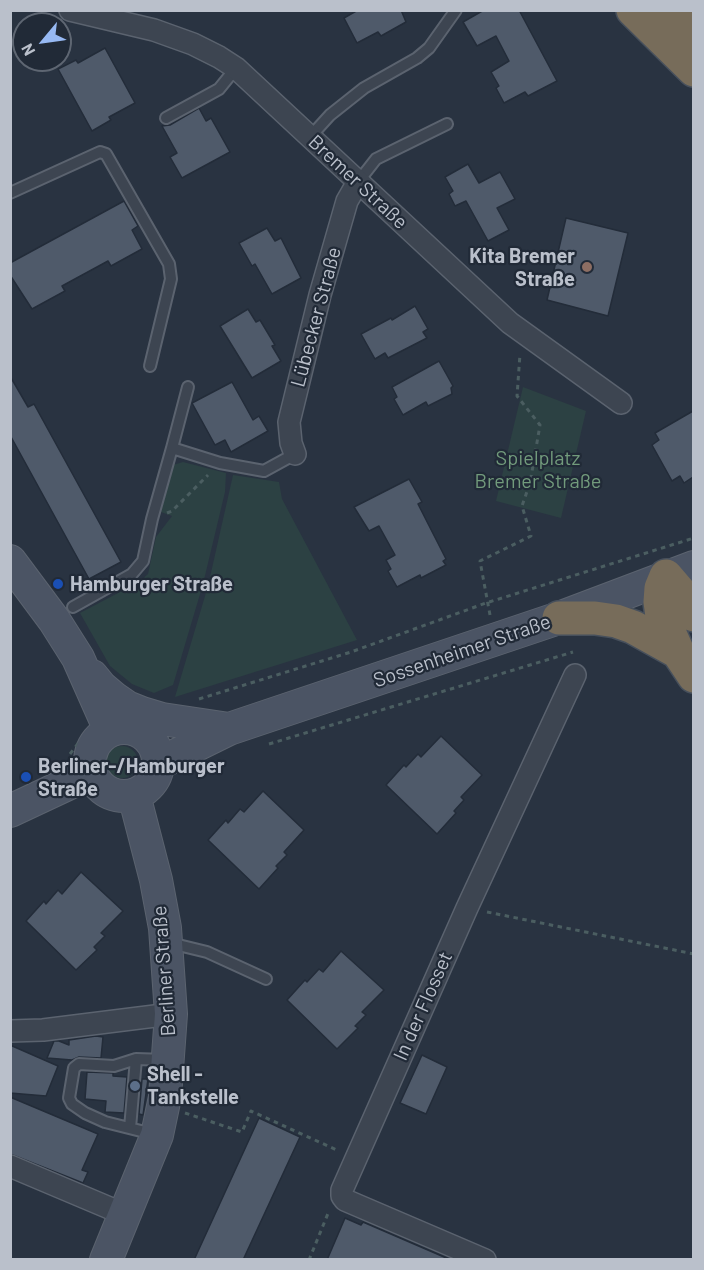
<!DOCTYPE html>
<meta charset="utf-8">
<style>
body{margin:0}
#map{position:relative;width:704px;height:1270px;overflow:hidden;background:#293341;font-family:Barlow,sans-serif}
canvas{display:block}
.frame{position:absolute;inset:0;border:12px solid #bac0cb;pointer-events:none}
.north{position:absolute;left:12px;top:12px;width:60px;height:60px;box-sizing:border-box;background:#212a37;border:2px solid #5e6672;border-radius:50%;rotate:241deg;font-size:16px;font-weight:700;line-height:24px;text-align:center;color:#bac0cb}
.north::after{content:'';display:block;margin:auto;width:21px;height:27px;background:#97b9f3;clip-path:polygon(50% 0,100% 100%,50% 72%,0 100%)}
</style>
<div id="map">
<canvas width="704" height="1270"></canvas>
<div class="frame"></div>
<div class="north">N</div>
</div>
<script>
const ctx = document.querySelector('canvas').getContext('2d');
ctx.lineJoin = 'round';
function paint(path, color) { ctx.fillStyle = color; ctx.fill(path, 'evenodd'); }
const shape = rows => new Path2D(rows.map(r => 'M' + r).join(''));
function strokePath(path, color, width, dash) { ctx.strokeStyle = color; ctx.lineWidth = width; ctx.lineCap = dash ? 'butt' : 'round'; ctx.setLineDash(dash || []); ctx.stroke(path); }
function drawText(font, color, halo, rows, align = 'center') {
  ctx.font = font + ' Barlow,sans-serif'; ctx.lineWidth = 4.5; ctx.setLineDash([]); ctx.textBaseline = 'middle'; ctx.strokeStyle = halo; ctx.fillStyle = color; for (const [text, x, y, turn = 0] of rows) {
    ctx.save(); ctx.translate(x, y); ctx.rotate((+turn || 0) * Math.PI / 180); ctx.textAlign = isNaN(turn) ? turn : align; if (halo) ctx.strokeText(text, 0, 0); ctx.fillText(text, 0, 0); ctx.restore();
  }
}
const green = shape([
 [523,387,586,411,561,518,496,501],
 [183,462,226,473,225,492,203,584,173,685,154,693,132,684,110,666,80,613,139,582,148,574,156,537,172,516,161,512,173,465],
 [233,475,279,482,282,499,357,640,175,697,208,586],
 '106 762a16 16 0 1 1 32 0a16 16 0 1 1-32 0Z'
]);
const building = shape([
 [358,10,401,10,406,22,381,36,378,32,357,43,344,18,358,10],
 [484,10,519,10,557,81,528,96,525,92,504,103,496,88,499,86,491,72,509,61,496,36,477,46,463,22,484,10],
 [105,48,135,103,109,117,111,120,92,131,58,69,76,60,78,63,105,48],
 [199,108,206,121,211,118,230,152,182,178,170,157,177,153,162,126,170,125,199,108],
 [468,164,479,183,500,172,515,199,497,208,509,230,488,241,466,201,455,206,449,194,453,191,445,177,468,164],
 [124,201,138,226,132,230,142,249,111,266,108,261,62,286,65,291,32,309,10,275,10,263,124,201],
 [566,218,628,233,608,316,547,300,566,218],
 [267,228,275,241,281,238,301,278,272,294,255,264,252,266,239,243,267,228],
 [415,306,428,329,423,332,427,338,388,358,385,353,375,359,361,334,391,318,392,320,415,306],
 [248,309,256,322,260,320,275,345,272,346,281,361,252,378,220,326,248,309],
 [439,361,453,386,451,388,452,394,428,406,426,402,403,415,394,399,397,397,392,387,439,361],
 [10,376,28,407,34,404,121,562,89,579,10,435,10,376],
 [232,382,253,420,259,416,268,431,231,452,225,440,215,445,192,403,232,382],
 [693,411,693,477,684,483,680,476,672,481,652,445,659,440,655,433,693,411],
 [409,479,422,502,418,504,446,559,443,561,446,565,421,578,420,575,397,587,388,571,391,569,386,560,395,555,379,526,369,531,354,507,409,479],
 [441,736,482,775,461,797,464,800,454,811,456,813,437,834,386,785,404,765,406,767,418,754,421,757,441,736],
 [263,791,304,830,284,852,287,855,276,866,278,868,259,889,208,840,226,820,228,823,240,809,244,812,263,791],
 [81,872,123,911,101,933,105,936,94,947,97,950,76,970,26,921,44,901,46,904,58,890,62,894,81,872],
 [341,951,384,990,362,1012,366,1015,355,1026,358,1028,337,1049,287,1000,305,980,307,982,319,969,323,972,341,951],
 [96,1036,103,1037,101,1058,79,1057,72,1060,47,1058,54,1041,59,1041,69,1045,69,1040,96,1036],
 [10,1045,58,1066,46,1096,10,1093,10,1045],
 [422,1055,447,1067,426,1114,400,1103,422,1055],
 [87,1072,113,1073,113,1076,127,1077,124,1113,105,1112,106,1101,85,1099,87,1072],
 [142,1079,148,1079,143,1115,139,1114,142,1079],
 [10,1097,98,1134,82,1170,88,1172,83,1183,10,1154,10,1097],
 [259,1118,300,1137,243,1260,194,1260,259,1118],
 [345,1218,361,1225,363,1222,451,1260,327,1260,345,1218]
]);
const path = shape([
 [167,513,172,511,208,475],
 [490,615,480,561,531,536,522,506,530,483,540,425,517,396,520,354],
 [199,699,351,652,486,603,694,538],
 [269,744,573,652],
 [70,754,83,737,84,732],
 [95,799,111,807],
 [487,912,694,954],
 [185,1113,242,1132,251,1111,339,1151],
 [309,1260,329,1211]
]);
const lane = shape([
 [166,118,219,89,236,68],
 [310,137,330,115,364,88,417,58,429,48,456,10],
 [358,182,376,159,447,124],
 [10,193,100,152,106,154,169,264,171,279,150,366],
 [172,448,188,387],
 [73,607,132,574,143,561,152,519,172,448,220,463,264,471,295,454],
 [170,943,207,952,266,979],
 [136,1059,114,1066,79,1064,74,1068,69,1098,72,1104,85,1113,105,1122,153,1134],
 [130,1128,136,1059,166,1060]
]);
const street = shape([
 [70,10,154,30,193,44,219,57,236,68,510,323,621,403],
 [295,454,291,443,289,422,320,295,347,201,358,182],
 [10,1031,43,1030,171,1014],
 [10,1166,126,1215],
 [485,1260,345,1200,342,1196,342,1190,467,908,575,675]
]);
const secondary = shape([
 [10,561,54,620,78,658,110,730],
 [92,676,101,687,114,698,127,707,142,713,162,719,229,729],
 '90 762a34 34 0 1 1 68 0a34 34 0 1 1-68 0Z',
 [158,764,229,729,559,618,694,567],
 [10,811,91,773],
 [106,1260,157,1135,165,1097,171,1014,165,928,156,880,134,795]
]);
const highway = shape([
 [633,10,694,70],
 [669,10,694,35],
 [694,615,684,597,666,576,661,588,660,602,662,616,678,652,694,676],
 [559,618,595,618,616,621,633,627,678,652]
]);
const markers = [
 [587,267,6,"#8d6e63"],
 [58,584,6,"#1a4fb4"],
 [26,777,6,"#1a4fb4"],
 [135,1086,6,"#5c6f8a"]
];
const streetNames = [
 ["Bremer Straße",358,182,43],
 ["Lübecker Straße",316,317,-75],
 ["Sossenheimer Straße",462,651,-19],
 ["Berliner Straße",164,971,-94],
 ["In der Flosset",423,1006,-66]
];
const poiNames = [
 ["Kita Bremer",575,256,"right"],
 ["Straße",575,279,"right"],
 ["Hamburger Straße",70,584],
 ["Berliner-/Hamburger",38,766],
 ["Straße",38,789],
 ["Shell -",147,1074],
 ["Tankstelle",147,1097]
];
const parkNames = [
 ["Spielplatz",538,458],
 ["Bremer Straße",538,481]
];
paint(green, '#2c4143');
paint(building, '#4f5a6a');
strokePath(building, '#232c39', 1.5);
strokePath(lane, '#5b636f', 14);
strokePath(street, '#5b636f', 24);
strokePath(secondary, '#5b636f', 34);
strokePath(highway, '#47505c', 36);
strokePath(path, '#4b5e61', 3, [4.5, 4.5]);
strokePath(lane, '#3d4551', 10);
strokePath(street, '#3d4551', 21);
strokePath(secondary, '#4b5464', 32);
strokePath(highway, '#776c5a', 33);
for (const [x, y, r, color] of markers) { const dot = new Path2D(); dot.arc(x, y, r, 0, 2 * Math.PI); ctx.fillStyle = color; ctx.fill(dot); strokePath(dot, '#212a37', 2); }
drawText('20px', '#bac0cb', '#212a37', streetNames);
drawText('bold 20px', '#bac0cb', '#212a37', poiNames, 'left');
drawText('20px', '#729b7c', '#212a37', parkNames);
</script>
